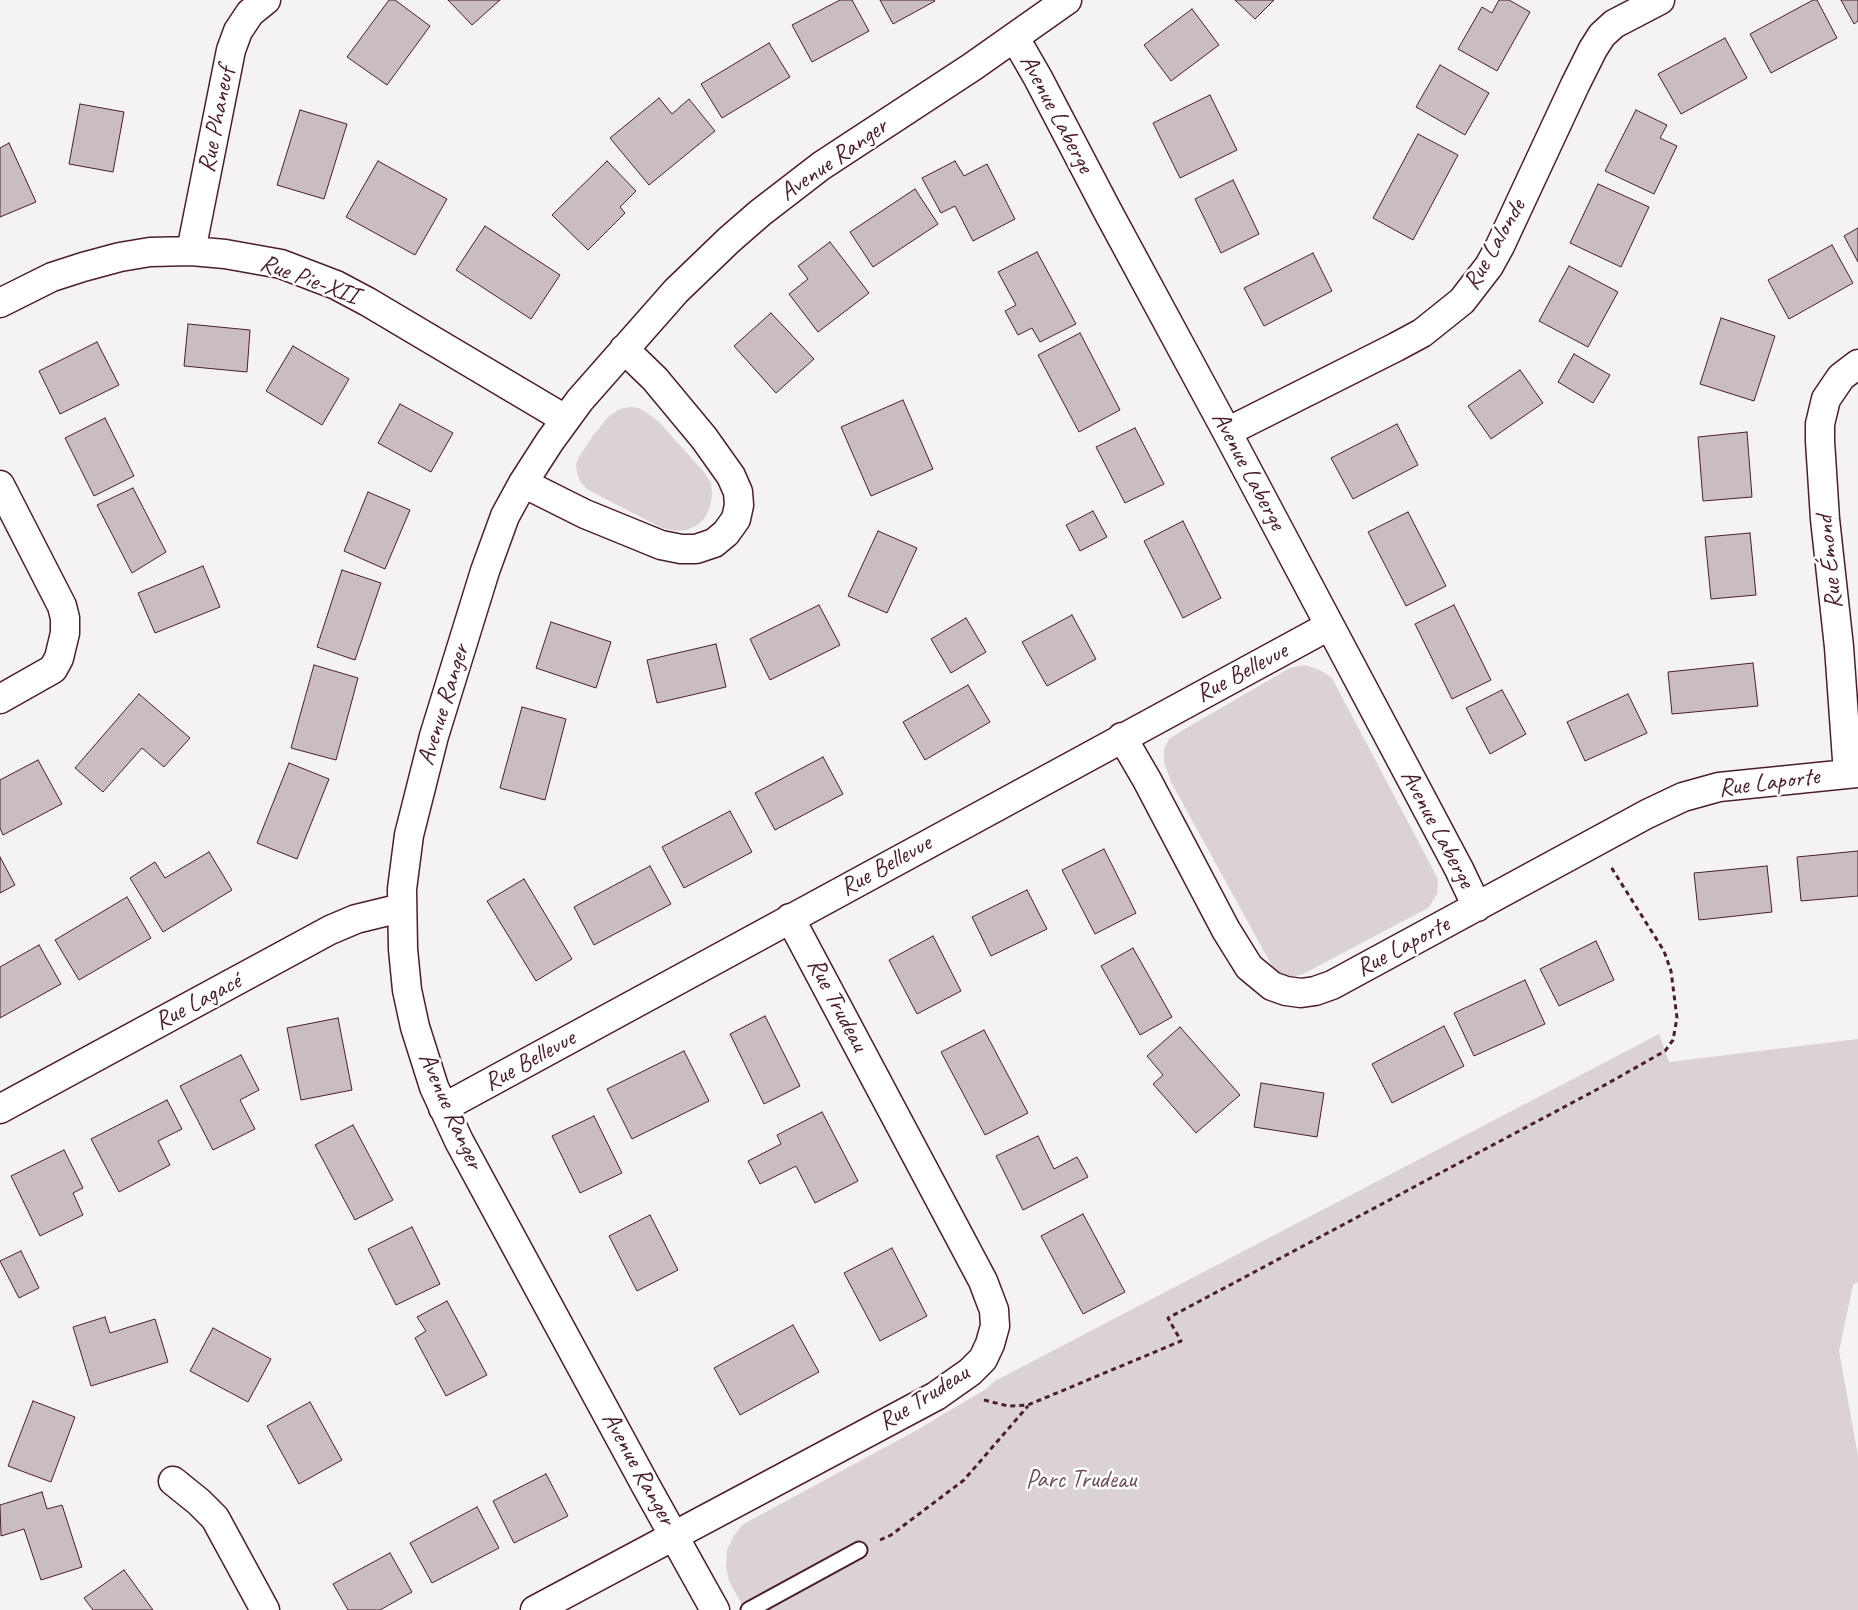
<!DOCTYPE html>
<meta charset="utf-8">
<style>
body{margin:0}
canvas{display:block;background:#f4f2f2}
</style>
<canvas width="1858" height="1610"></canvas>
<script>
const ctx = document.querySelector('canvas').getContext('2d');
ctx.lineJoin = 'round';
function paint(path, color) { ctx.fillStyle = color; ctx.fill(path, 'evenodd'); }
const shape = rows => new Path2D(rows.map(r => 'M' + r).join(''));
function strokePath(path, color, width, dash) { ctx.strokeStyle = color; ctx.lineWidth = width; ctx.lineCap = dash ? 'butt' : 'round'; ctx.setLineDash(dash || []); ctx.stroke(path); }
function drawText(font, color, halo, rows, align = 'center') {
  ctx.font = font + ' Caveat,sans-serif'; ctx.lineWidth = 5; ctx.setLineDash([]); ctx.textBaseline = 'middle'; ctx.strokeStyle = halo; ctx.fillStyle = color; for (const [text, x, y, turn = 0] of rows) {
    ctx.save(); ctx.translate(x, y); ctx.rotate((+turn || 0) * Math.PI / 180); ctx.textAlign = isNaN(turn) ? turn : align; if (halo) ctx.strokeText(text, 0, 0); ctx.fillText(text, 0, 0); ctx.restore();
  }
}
const green = shape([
 [630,407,639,408,647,413,659,422,703,471,711,483,712,495,710,507,704,519,696,526,686,530,676,531,662,528,600,496,587,489,580,481,577,473,576,464,579,457,592,437,609,416,620,409],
 [1305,665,1320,670,1332,678,1438,879,1437,894,1428,908,1303,974,1292,977,1278,972,1271,964,1171,782,1164,762,1164,749,1169,739,1183,730,1290,668],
 [1659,1034,1669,1062,1858,1039,1858,1282,1853,1285,1839,1351,1858,1456,1858,1610,745,1610,729,1581,726,1567,727,1550,733,1537,742,1525,917,1430,986,1389,995,1381]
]);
const building = shape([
 [389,0,395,0,430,26,387,85,347,57,389,0],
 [448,0,500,0,472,25,448,0],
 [840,0,852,0,869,31,812,62,792,25,840,0],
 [880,0,934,0,935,1,893,24,880,0],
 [1235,0,1274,0,1255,19,1235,0],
 [1499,0,1509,0,1530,12,1497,71,1458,49,1482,7,1492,13,1499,0],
 [1813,0,1817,0,1837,38,1771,73,1750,34,1813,0],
 [1841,0,1858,0,1858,21,1854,24,1841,0],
 [1192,9,1219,45,1171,81,1144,45,1192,9],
 [1725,38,1747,78,1681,114,1658,74,1725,38],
 [769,43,790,77,722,118,701,84,769,43],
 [1440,65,1489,93,1465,135,1416,107,1440,65],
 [1210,95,1237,150,1180,178,1153,123,1210,95],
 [659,98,672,114,689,99,715,131,649,185,610,138,659,98],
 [80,104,124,112,113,172,69,164,80,104],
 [300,110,347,124,324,199,277,185,300,110],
 [1636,110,1667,125,1660,138,1677,146,1654,194,1605,171,1636,110],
 [1418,134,1458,155,1413,240,1373,218,1418,134],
 [9,143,36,202,0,217,0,148,9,143],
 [378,161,447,199,415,255,346,217,378,161],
 [607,161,636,191,620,207,625,213,588,250,552,215,607,161],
 [955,161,964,176,987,164,1015,219,973,241,955,206,941,213,922,178,955,161],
 [1233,180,1259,234,1221,253,1195,199,1233,180],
 [1598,184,1649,207,1621,267,1570,243,1598,184],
 [915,189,938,224,873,267,850,232,915,189],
 [485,226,560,275,531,319,456,270,485,226],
 [1858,228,1858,262,1844,236,1858,228],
 [830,242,869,293,818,332,789,294,808,279,798,266,830,242],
 [1832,245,1853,283,1789,319,1768,280,1832,245],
 [1037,252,1076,324,1040,342,1032,328,1018,335,1005,311,1016,305,998,272,1037,252],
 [1313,253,1332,291,1264,326,1244,288,1313,253],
 [1569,266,1618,292,1588,347,1539,321,1569,266],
 [771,313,814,359,776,393,734,346,771,313],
 [1721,318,1775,336,1754,401,1700,384,1721,318],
 [188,324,250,330,247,372,184,366,188,324],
 [1080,333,1120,410,1079,432,1038,355,1080,333],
 [97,342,119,385,60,414,39,371,97,342],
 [293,346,349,379,322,425,266,391,293,346],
 [1574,354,1610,375,1593,403,1558,382,1574,354],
 [1520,370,1543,403,1491,439,1468,406,1520,370],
 [903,400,933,469,871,496,841,427,903,400],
 [400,404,453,433,431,472,378,443,400,404],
 [105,418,134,476,94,496,65,438,105,418],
 [1397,424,1418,465,1353,499,1331,458,1397,424],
 [1135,428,1164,484,1125,503,1096,447,1135,428],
 [1747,432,1752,497,1703,501,1698,437,1747,432],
 [133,488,166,552,132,573,97,505,133,488],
 [368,492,410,510,385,569,344,551,368,492],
 [1093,511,1107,537,1080,551,1066,525,1093,511],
 [1408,512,1446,586,1406,606,1368,532,1408,512],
 [1183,521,1221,598,1183,618,1144,541,1183,521],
 [878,531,917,548,887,613,848,596,878,531],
 [1750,533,1756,595,1711,599,1705,537,1750,533],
 [203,566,220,607,155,633,138,593,203,566],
 [342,570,381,583,355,660,317,647,342,570],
 [819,605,840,645,770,680,750,639,819,605],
 [1454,605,1491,680,1452,699,1415,624,1454,605],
 [1072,615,1096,659,1047,686,1022,642,1072,615],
 [966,618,986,652,951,673,931,639,966,618],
 [551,622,611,642,596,688,536,668,551,622],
 [716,644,726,687,657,703,647,660,716,644],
 [1753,663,1758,706,1672,714,1668,672,1753,663],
 [314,665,358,678,336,760,291,748,314,665],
 [968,685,990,722,925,760,903,722,968,685],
 [1502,690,1526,734,1490,754,1466,708,1502,690],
 [139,694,190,738,164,767,142,748,103,792,75,768,139,694],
 [1628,694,1647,733,1585,761,1567,722,1628,694],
 [522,707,566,719,545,800,500,788,522,707],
 [823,757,843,794,775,830,755,793,823,757],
 [38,760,62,804,3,835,0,828,0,780,38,760],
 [289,763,329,779,297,859,257,843,289,763],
 [730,811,752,852,684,888,662,847,730,811],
 [1104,849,1136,913,1095,934,1062,870,1104,849],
 [1858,851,1858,896,1801,901,1797,857,1858,851],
 [209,852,232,890,163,932,130,878,155,862,165,878,209,852],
 [0,857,15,885,0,893,0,857],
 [650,866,671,904,594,945,574,907,650,866],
 [1767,866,1772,912,1699,920,1694,873,1767,866],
 [524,879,572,959,536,981,487,901,524,879],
 [1027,890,1047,929,991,956,972,917,1027,890],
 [127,897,151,938,79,980,55,940,127,897],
 [933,936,961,991,917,1014,889,960,933,936],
 [1596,941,1614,980,1559,1006,1540,969,1596,941],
 [39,945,61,984,0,1018,0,967,39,945],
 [1133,948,1172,1017,1140,1035,1101,966,1133,948],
 [1525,980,1545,1024,1474,1056,1454,1013,1525,980],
 [765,1016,800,1086,764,1104,730,1034,765,1016],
 [338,1018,352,1090,301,1100,287,1028,338,1018],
 [1444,1026,1464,1066,1392,1103,1372,1064,1444,1026],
 [1180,1027,1240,1095,1196,1133,1153,1084,1163,1075,1147,1056,1180,1027],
 [984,1030,1028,1113,985,1135,941,1052,984,1030],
 [684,1051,709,1101,632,1139,607,1089,684,1051],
 [241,1055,259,1090,240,1100,255,1129,213,1150,180,1086,241,1055],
 [1261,1083,1324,1093,1317,1137,1254,1127,1261,1083],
 [167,1100,182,1129,158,1141,170,1165,119,1192,91,1139,167,1100],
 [822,1112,858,1181,815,1203,796,1166,760,1184,748,1161,781,1144,777,1135,822,1112],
 [594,1116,622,1173,580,1193,552,1136,594,1116],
 [353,1125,393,1200,355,1220,315,1145,353,1125],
 [1038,1136,1054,1169,1077,1157,1088,1177,1023,1210,996,1156,1038,1136],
 [64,1150,83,1188,73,1193,83,1215,40,1236,11,1176,64,1150],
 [1083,1214,1125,1292,1083,1314,1041,1236,1083,1214],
 [650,1215,678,1270,637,1291,609,1236,650,1215],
 [412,1227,440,1284,396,1305,368,1249,412,1227],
 [892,1248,927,1316,880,1341,844,1273,892,1248],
 [21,1251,39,1288,19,1298,0,1261,21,1251],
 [447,1301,487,1375,446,1396,415,1338,426,1331,417,1317,447,1301],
 [105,1317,110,1333,155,1319,168,1362,91,1386,73,1327,105,1317],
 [793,1325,819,1372,740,1415,714,1368,793,1325],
 [213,1328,271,1359,248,1402,190,1371,213,1328],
 [33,1401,75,1417,51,1482,8,1466,33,1401],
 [310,1402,342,1460,299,1484,267,1426,310,1402],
 [546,1474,568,1516,514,1543,493,1501,546,1474],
 [42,1492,47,1509,62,1505,82,1567,41,1580,24,1529,1,1536,0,1505,42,1492],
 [477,1507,499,1548,432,1583,410,1543,477,1507],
 [390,1553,412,1592,380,1610,348,1610,333,1584,390,1553],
 [124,1570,153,1610,93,1610,84,1598,124,1570]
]);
const path = shape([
 [984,1400,1008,1406,1028,1405,1181,1341,1168,1318,1596,1090,1665,1051,1673,1040,1677,1018,1671,971,1664,951,1611,867],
 [880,1540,891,1535,964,1480,1028,1406]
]);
const lane = shape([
 [749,1610,859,1550]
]);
const street = shape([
 [1015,38,1038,78,1107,210,1227,432,1459,869,1477,907],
 [191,251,231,50,238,31,250,13,266,0],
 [0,303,52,277,83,267,120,257,150,252,191,251,225,254,281,264,336,285,368,302,565,419],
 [1227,432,1396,347,1422,333,1462,301,1489,266,1500,246,1575,85,1593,49,1602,35,1614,24,1660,0],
 [523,483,585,514,661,545,681,549,696,549,714,543,726,533,736,519,739,505,738,492,731,476,704,438,655,379,624,349],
 [0,485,62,606,65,618,65,633,59,658,53,669,0,699],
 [1122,737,1147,780,1226,930,1249,967,1272,986,1286,991,1301,993,1315,991,1332,985,1647,814,1683,797,1719,787,1858,773],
 [1848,774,1839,647,1825,519,1820,441,1820,424,1826,399,1841,377,1858,364],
 [443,1108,1329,626],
 [0,1109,330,930,356,919,401,908],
 [173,1481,199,1502,215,1518,265,1610],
 [535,1610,936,1396,970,1372,983,1359,990,1344,995,1326,994,1310,983,1281,790,918],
 [715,1610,646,1486,459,1141,434,1087,415,1027,407,990,403,949,402,889,409,835,434,736,485,571,505,516,523,483,550,441,580,400,676,291,729,240,760,213,821,166,972,67,1067,0]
]);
const streetNames = [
 ["Avenue Laberge",1056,114,62],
 ["Rue Phaneuf",217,120,-79],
 ["Avenue Ranger",834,160,-35],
 ["Rue Lalonde",1495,245,-60],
 ["Rue Pie-XII",309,280,20],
 ["Avenue Laberge",1248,471,62],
 ["Rue Émond",1830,562,-96],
 ["Rue Bellevue",1242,673,-28],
 ["Avenue Ranger",444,705,-73],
 ["Rue Laporte",1769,783,-7],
 ["Avenue Laberge",1437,829,62],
 ["Rue Bellevue",886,866,-29],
 ["Rue Laporte",1403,947,-28],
 ["Rue Lagacé",198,1002,-28],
 ["Rue Trudeau",837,1005,62],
 ["Rue Bellevue",530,1061,-29],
 ["Avenue Ranger",450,1111,66],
 ["Rue Trudeau",924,1398,-32],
 ["Avenue Ranger",638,1469,61]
];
const parkNames = [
 ["Parc Trudeau",1081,1480]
];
paint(green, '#dbd2d5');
paint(building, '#cabdc1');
strokePath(building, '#4a1f2b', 1);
strokePath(lane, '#4a1f2b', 19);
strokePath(street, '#4a1f2b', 31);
strokePath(path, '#4a1f2b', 3, [5, 4]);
strokePath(lane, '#fff', 15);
strokePath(street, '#fff', 28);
drawText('25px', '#4a1f2b', '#fff', streetNames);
drawText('25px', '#6e4c56', '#fff', parkNames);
</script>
